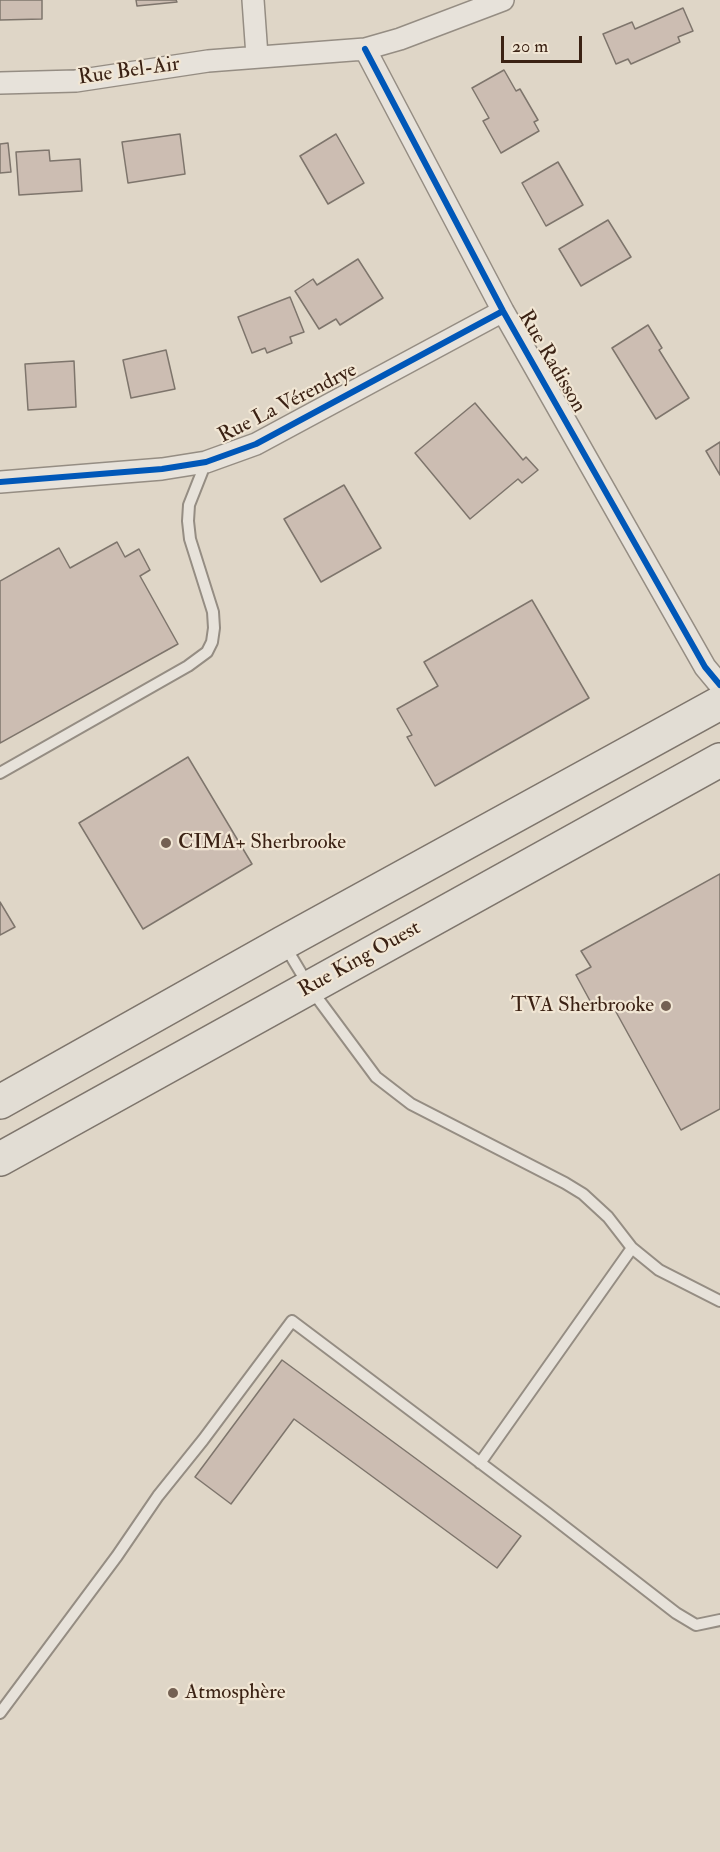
<!DOCTYPE html>
<meta charset="utf-8">
<style>
body{margin:0}
#map{position:relative;width:720px;height:1852px;overflow:hidden;background:#dfd6c7;font-family:"IM FELL Double Pica",serif}
canvas{display:block}
.scale{position:absolute;left:501px;top:36px;width:81px;height:27px;box-sizing:border-box;border:3px solid #3b2214;border-top:0;padding-left:8px;font-size:18px;line-height:21px;white-space:nowrap;color:#3b2214;-webkit-text-stroke:4px #f1e6d4;paint-order:stroke}
</style>
<div id="map">
<canvas width="720" height="1852"></canvas>
<div class="scale">20 m</div>
</div>
<script>
const ctx = document.querySelector('canvas').getContext('2d');
ctx.lineJoin = 'round';
function paint(path, color) { ctx.fillStyle = color; ctx.fill(path, 'evenodd'); }
const shape = rows => new Path2D(rows.map(r => 'M' + r).join(''));
function strokePath(path, color, width, dash) { ctx.strokeStyle = color; ctx.lineWidth = width; ctx.lineCap = dash ? 'butt' : 'round'; ctx.setLineDash(dash || []); ctx.stroke(path); }
function drawText(font, color, halo, rows, align = 'center') {
  ctx.font = font + ' "IM FELL Double Pica",serif'; ctx.lineWidth = 4.5; ctx.setLineDash([]); ctx.textBaseline = 'middle'; ctx.strokeStyle = halo; ctx.fillStyle = color; for (const [text, x, y, turn = 0] of rows) {
    ctx.save(); ctx.translate(x, y); ctx.rotate((+turn || 0) * Math.PI / 180); ctx.textAlign = isNaN(turn) ? turn : align; if (halo) ctx.strokeText(text, 0, 0); ctx.fillText(text, 0, 0); ctx.restore();
  }
}
const building = shape([
 [0,0,42,0,42,19,0,20,0,0],
 [136,0,176,0,177,2,137,6,136,0],
 [683,8,693,31,678,37,680,42,631,64,628,59,616,64,603,34,632,22,635,29,683,8],
 [504,70,516,91,520,89,538,120,534,122,539,131,501,153,483,121,489,118,472,88,504,70],
 [180,134,185,174,128,183,122,142,180,134],
 [336,134,364,183,328,204,300,156,336,134],
 [8,143,11,172,0,173,0,144,8,143],
 [49,150,50,161,80,159,82,191,19,195,16,152,49,150],
 [558,162,583,205,546,226,522,183,558,162],
 [608,220,631,257,581,286,559,249,608,220],
 [358,259,383,298,340,325,336,319,319,329,295,291,313,279,317,285,358,259],
 [290,297,304,332,290,337,292,343,267,353,265,348,252,353,238,317,290,297],
 [648,325,662,348,659,350,689,398,656,419,612,348,648,325],
 [166,350,175,389,131,398,123,360,166,350],
 [74,361,76,407,28,410,25,364,74,361],
 [475,403,523,460,526,457,538,470,522,483,518,479,470,519,415,453,475,403],
 [720,442,720,475,706,451,720,442],
 [344,485,381,548,321,582,284,519,344,485],
 [117,542,125,557,139,549,150,570,140,576,178,644,0,743,0,581,59,548,70,568,117,542],
 [532,600,589,698,435,786,407,737,412,735,397,709,438,686,424,662,532,600],
 [188,757,252,864,143,929,79,823,188,757],
 [720,874,720,1109,681,1130,610,1001,595,1010,576,975,591,967,581,951,720,874],
 [0,902,15,927,0,935,0,902],
 [282,1360,521,1536,497,1568,294,1419,231,1504,195,1477,282,1360]
]);
const lane = shape([
 [0,773,188,666,207,652,212,642,214,628,213,612,190,539,188,521,189,505,206,462],
 [285,946,310,988,376,1077,411,1104,565,1183,583,1194,608,1217,632,1248,659,1270,720,1301],
 [480,1463,632,1248],
 [0,1713,117,1556,158,1496,203,1440,292,1321,547,1513,676,1613,696,1625,720,1620]
]);
const street = shape([
 [253,0,257,56],
 [365,49,503,311,705,667,720,685],
 [0,83,76,81,208,61,365,49,400,39,503,0],
 [0,482,162,469,206,462,256,444,503,311]
]);
const primary = shape([
 [0,1102,283,943,720,703],
 [0,1159,720,760]
]);
const cycleway = shape([
 [365,49,503,311,705,667,720,685],
 [0,482,162,469,206,462,256,444,503,311]
]);
const markers = [
 [166,843,6,"#746153"],
 [666,1006,6,"#746153"],
 [173,1693,6,"#746153"]
];
const streetNames = [
 ["Rue Bel-Air",129,72,-8],
 ["Rue Radisson",551,362,60],
 ["Rue La Vérendrye",288,404,-27],
 ["Rue King Ouest",360,960,-29]
];
const poiNames = [
 ["CIMA+ Sherbrooke",178,843],
 ["TVA Sherbrooke",654,1006,"right"],
 ["Atmosphère",185,1693]
];
paint(building, '#ccbdb2');
strokePath(building, '#7e756c', 1.5);
strokePath(lane, '#958d83', 14);
strokePath(street, '#958d83', 24);
strokePath(primary, '#7e756c', 36);
strokePath(lane, '#e7e2da', 10);
strokePath(street, '#e7e2da', 21);
strokePath(primary, '#e2ddd4', 33);
strokePath(cycleway, '#0057b8', 6);
for (const [x, y, r, color] of markers) { const dot = new Path2D(); dot.arc(x, y, r, 0, 2 * Math.PI); ctx.fillStyle = color; ctx.fill(dot); strokePath(dot, '#f1e6d4', 2); }
drawText('21px', '#3b2214', '#f1e6d4', streetNames);
drawText('21px', '#3b2214', '#f1e6d4', poiNames, 'left');
</script>
